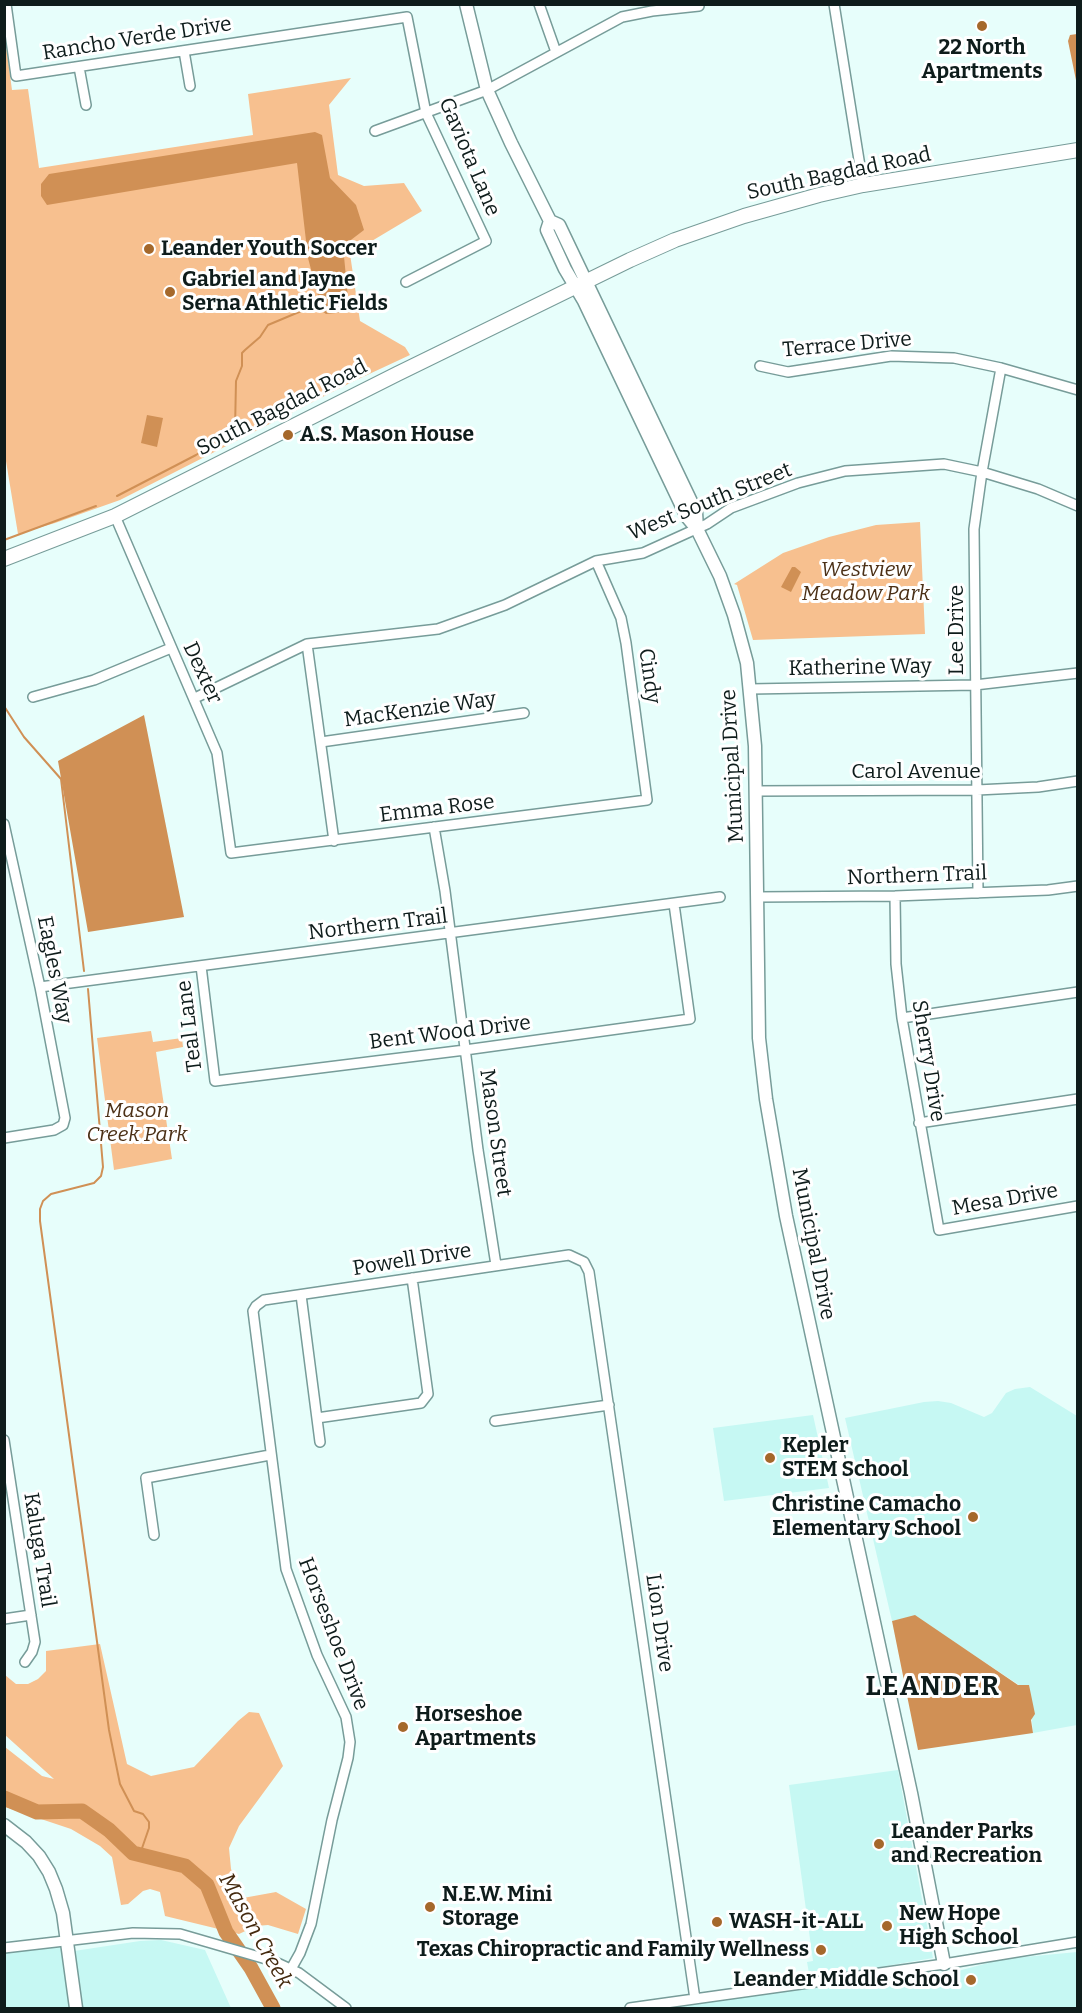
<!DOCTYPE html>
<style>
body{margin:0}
#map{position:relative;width:1082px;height:2013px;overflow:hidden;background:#e7fefb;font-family:Bitter,serif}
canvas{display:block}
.frame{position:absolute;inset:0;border:6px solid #0e1c1b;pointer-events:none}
</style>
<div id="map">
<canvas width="1082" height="2013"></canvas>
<div class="frame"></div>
</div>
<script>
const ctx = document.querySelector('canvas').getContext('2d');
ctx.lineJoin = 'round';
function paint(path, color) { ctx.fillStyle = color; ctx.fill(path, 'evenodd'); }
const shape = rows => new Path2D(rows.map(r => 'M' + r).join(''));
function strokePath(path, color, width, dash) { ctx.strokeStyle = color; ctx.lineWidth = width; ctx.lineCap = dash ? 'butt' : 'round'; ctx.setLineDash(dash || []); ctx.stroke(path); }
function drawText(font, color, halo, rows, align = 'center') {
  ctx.font = font + ' Bitter,serif'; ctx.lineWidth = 6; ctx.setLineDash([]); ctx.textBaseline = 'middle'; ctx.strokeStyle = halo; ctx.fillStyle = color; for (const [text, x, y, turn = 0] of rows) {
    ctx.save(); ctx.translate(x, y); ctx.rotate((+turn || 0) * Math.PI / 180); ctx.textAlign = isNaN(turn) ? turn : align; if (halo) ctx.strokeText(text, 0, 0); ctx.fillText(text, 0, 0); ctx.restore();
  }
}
const built = shape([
 [1030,1387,1077,1416,1077,1725,1033,1733,1029,1685,1019,1685,915,1616,892,1621,845,1418,924,1402,938,1401,951,1403,984,1417,992,1413,1006,1393,1015,1389],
 [813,1415,829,1488,724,1501,713,1428],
 [898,1770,933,1958,810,1979,807,1962,813,1961,789,1785],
 [161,1940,205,1950,231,2008,5,2008,4,1949,67,1941,74,1951,140,1941],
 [1077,1952,1077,2008,666,2008,795,1990,958,1971,1003,1959]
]);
const green = shape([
 [4,31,12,90,28,89,39,168,253,135,248,94,351,78,329,105,338,175,364,186,404,183,422,211,350,254,360,321,405,347,410,355,352,382,120,500,55,523,18,534,4,449],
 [920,522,925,634,753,640,737,585,734,584,783,553,829,537,876,525],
 [151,1031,153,1042,182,1038,183,1047,156,1052,172,1159,114,1170,97,1038],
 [100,1644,127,1764,151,1776,194,1767,238,1721,249,1712,259,1713,283,1766,239,1826,229,1848,231,1869,243,1898,276,1892,306,1909,298,1934,268,1925,256,1926,239,1934,165,1916,160,1892,150,1889,143,1891,128,1904,121,1905,112,1857,100,1846,71,1829,5,1807,5,1747,42,1776,54,1779,5,1735,5,1675,16,1684,28,1684,38,1679,46,1671,46,1651]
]);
const water = shape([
 [1077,34,1078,85,1077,85,1068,41,1070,35],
 [315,132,322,135,330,178,356,205,364,230,343,246,349,308,346,312,326,314,322,311,308,258,297,163,47,205,41,196,41,184,49,174],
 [147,415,163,418,157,447,141,443],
 [792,567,795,567,801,572,791,592,781,587],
 [144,715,184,917,88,932,58,761],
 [915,1615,1018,1685,1029,1685,1035,1714,1031,1720,1033,1733,918,1750,892,1621]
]);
const stream = shape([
 [117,496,196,455,235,430,236,381,242,366,242,353,245,350,260,337,268,325,299,312,321,307],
 [4,540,96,506],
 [4,706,24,737,61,779,84,971],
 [88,989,103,1167,101,1176,94,1183,51,1194,43,1201,40,1209,40,1221,109,1730,120,1784,134,1811,143,1814,149,1822,149,1828,140,1854]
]);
const river = shape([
 [4,1798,37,1812,82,1811,109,1830,133,1853,185,1866,207,1885,226,1932,251,1968,273,2008]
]);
const minor = shape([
 [6,4,16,76,407,17,426,113,486,241,406,282],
 [539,4,556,52],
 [834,4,863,185],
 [184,51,190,86],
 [79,67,86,105],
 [375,131,487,90,622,17,652,11,699,6],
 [760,366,788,372,891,356,954,358,1001,368,1078,390],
 [115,516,217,753,231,853,647,800,626,643,621,618,596,561],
 [307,644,334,841],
 [750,689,975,685,1078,673],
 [33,697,94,680,171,648],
 [195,698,307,644,438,629,505,605,596,561,643,553,707,524,731,508,798,483,845,471,944,464,982,472,1038,489,1078,506],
 [321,742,524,713],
 [755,791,977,790,1038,787,1078,781],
 [4,824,40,987,65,1118,63,1125,54,1130,4,1138],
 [434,827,445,891,478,1150,496,1265],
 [978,893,974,529,982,472,1001,368],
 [895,896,896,964,902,1018,939,1230,1078,1206],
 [757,897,895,896,1048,890,1078,886],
 [201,966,215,1081,465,1050,690,1019,674,904],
 [40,987,720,897],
 [902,1018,1078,992],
 [919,1123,1078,1099],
 [301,1295,320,1442],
 [317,1418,421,1403,428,1394,412,1278],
 [495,1421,609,1405],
 [4,1440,35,1642,32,1652,25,1662],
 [154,1535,146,1478,270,1455],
 [4,1619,31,1615],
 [4,1948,133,1933,180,1934,273,1961,299,1973,346,2008],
 [291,1969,300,1953,311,1924,332,1820,348,1758,350,1742,346,1717,317,1655,286,1569,253,1311,256,1306,264,1300,569,1255,584,1262,589,1272,695,1999],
 [630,2008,944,1964,1078,1942]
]);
const tertiary = shape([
 [466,4,487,90,511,143,550,221,559,225,696,512,697,529],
 [550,221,547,230,565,269,584,301,687,517,697,529,720,576,734,615,747,663,755,746,759,1038,766,1099,786,1216,911,1793,944,1964],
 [4,1825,26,1842,39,1856,49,1872,56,1889,63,1913,76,2008]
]);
const secondary = shape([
 [4,559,115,516,397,374,630,260,675,240,744,216,819,195,863,185,1078,150]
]);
const markers = [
 [982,26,6,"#a5682b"],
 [149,249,6,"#a5682b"],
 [170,292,6,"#a5682b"],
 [288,435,6,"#a5682b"],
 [770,1458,6,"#a5682b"],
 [973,1517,6,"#a5682b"],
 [403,1727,6,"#a5682b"],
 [879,1844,6,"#a5682b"],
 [430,1907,6,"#a5682b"],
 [717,1922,6,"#a5682b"],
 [887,1926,6,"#a5682b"],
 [821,1950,6,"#a5682b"],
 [971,1980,6,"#a5682b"]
];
const streetNames = [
 ["Rancho Verde Drive",137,39,-9],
 ["Gaviota Lane",469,157,67],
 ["South Bagdad Road",839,174,-12],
 ["Terrace Drive",847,345,-5],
 ["South Bagdad Road",282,408,-27],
 ["West South Street",710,502,-22],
 ["Lee Drive",957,630,-90],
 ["Katherine Way",860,668,-1],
 ["Dexter",202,673,65],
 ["Cindy",649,676,82],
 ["MacKenzie Way",420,710,-8],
 ["Municipal Drive",733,766,-93],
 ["Carol Avenue",916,772],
 ["Emma Rose",437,809,-7],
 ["Northern Trail",917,876,-2],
 ["Northern Trail",378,925,-7],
 ["Eagles Way",54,970,79],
 ["Teal Lane",190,1026,-97],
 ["Bent Wood Drive",450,1033,-7],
 ["Sherry Drive",928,1061,81],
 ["Mason Street",495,1133,82],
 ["Mesa Drive",1005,1200,-10],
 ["Municipal Drive",813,1244,79],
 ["Powell Drive",412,1260,-9],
 ["Kaluga Trail",39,1550,81],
 ["Lion Drive",659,1623,82],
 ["Horseshoe Drive",333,1634,69]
];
const poiNames = [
 ["22 North",982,48,"center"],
 ["Apartments",982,72,"center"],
 ["Leander Youth Soccer",161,249],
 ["Gabriel and Jayne",182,280],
 ["Serna Athletic Fields",182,304],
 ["A.S. Mason House",300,435],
 ["Kepler",782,1446],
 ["STEM School",782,1470],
 ["Christine Camacho",961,1505,"right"],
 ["Elementary School",961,1529,"right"],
 ["Horseshoe",415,1715],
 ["Apartments",415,1739],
 ["Leander Parks",891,1832],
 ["and Recreation",891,1856],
 ["N.E.W. Mini",442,1895],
 ["Storage",442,1919],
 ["New Hope",899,1914],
 ["High School",899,1938],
 ["WASH-it-ALL",729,1922],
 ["Texas Chiropractic and Family Wellness",809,1950,"right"],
 ["Leander Middle School",959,1980,"right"]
];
const parkNames = [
 ["Westview",866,570],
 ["Meadow Park",866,594],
 ["Mason",137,1111],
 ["Creek Park",137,1135]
];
const waterNames = [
 ["Mason Creek",255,1931,61]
];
const districtNames = [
 ["LEANDER",933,1687]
];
paint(built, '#c6f8f3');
paint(green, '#f7c08f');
paint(water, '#d09055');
strokePath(stream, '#d09055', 2);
strokePath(river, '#d09055', 15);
strokePath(minor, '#779c99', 12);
strokePath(tertiary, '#779c99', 15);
strokePath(secondary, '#779c99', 16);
strokePath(minor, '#fff', 9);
strokePath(tertiary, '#fff', 12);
strokePath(secondary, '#fff', 14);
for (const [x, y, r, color] of markers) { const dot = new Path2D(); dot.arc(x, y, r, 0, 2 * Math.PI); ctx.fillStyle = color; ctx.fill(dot); strokePath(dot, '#fff', 2); }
drawText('21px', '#0e1c1b', '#fff', streetNames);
drawText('bold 21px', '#0e1c1b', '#fff', poiNames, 'left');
drawText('italic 21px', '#4b3016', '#fff', parkNames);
drawText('italic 22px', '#43290e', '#fff', waterNames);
ctx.letterSpacing = '1.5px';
drawText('bold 27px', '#0e1c1b', '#fff', districtNames);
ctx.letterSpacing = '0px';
</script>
